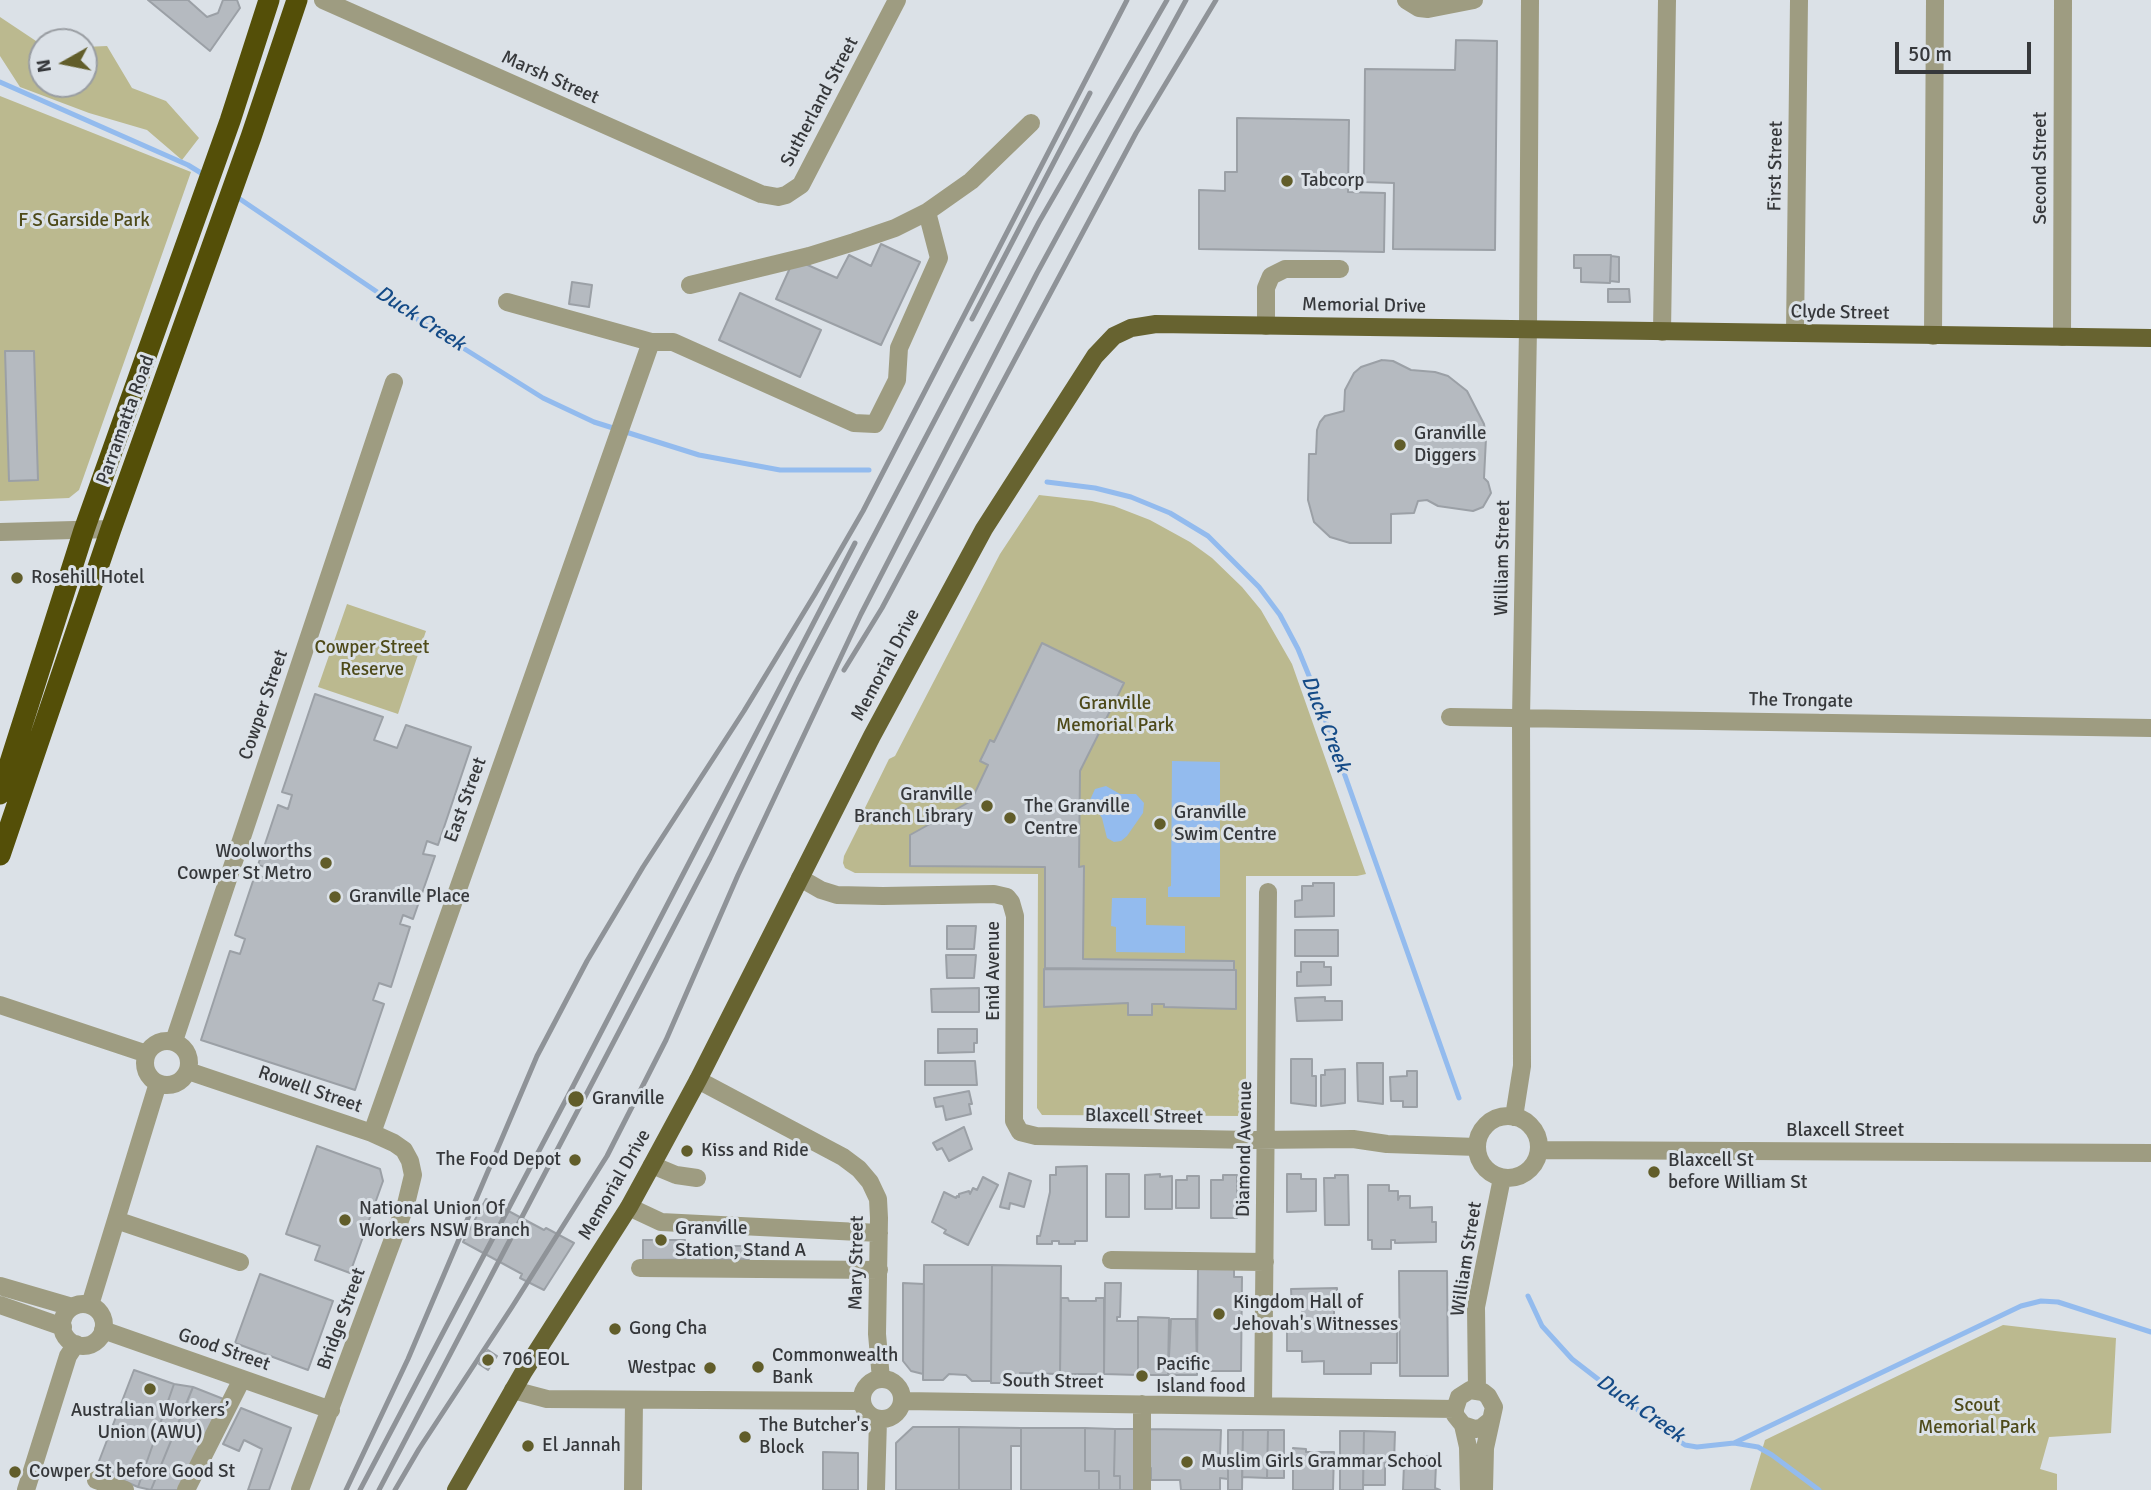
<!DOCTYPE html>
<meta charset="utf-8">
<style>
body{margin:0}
#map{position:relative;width:2151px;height:1490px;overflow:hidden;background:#dbe1e7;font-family:Signika,sans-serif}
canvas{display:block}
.north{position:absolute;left:28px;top:28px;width:70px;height:70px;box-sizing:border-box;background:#dbe1e7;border:2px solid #999da2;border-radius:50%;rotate:261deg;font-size:19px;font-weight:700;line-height:28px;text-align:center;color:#36383b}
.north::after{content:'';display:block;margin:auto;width:24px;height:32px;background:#615d2a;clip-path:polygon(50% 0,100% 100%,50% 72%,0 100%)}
.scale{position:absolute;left:1895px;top:42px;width:136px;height:32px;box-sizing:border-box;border:4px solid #36383b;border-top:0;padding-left:9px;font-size:21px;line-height:24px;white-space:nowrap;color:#36383b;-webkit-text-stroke:5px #dbe1e7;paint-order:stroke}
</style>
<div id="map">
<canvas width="2151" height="1490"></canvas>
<div class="north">N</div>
<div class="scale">50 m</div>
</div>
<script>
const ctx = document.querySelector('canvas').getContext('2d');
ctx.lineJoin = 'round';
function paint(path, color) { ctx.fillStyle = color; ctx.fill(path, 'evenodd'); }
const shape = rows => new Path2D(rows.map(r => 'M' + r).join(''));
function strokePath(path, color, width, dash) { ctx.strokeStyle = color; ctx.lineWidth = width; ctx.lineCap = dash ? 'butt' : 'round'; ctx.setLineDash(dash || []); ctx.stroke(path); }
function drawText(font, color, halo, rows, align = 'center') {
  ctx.font = font + ' Signika,sans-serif'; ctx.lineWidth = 6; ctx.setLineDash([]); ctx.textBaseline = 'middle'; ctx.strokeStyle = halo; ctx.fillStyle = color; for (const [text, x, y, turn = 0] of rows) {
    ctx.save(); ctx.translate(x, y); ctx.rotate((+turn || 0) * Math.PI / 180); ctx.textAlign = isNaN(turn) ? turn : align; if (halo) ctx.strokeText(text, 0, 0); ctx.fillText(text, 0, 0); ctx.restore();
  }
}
const green = shape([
 [0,17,42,45,42,84,84,84,84,47,107,46,132,88,166,101,199,138,182,160,147,130,89,113,20,87,0,56],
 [0,96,191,172,79,490,69,498,0,501],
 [1039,495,1092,501,1114,506,1150,520,1190,542,1212,558,1242,587,1261,610,1292,664,1366,874,1357,876,1246,876,1246,1108,1240,1116,1042,1115,1037,1108,1038,874,855,873,845,868,843,863,844,856,862,820,861,816,889,759,895,756,1000,554],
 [347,604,426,631,398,714,318,687],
 [2003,1325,2116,1338,2111,1433,2049,1437,2040,1469,2057,1474,2057,1490,1750,1490,1765,1440]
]);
const water = shape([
 [1172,761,1220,762,1220,897,1168,897,1168,887,1171,886],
 [1106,786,1120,794,1136,794,1144,803,1143,813,1127,836,1121,841,1114,842,1107,838,1102,818,1090,800,1095,789],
 [1112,898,1146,898,1146,925,1185,926,1185,953,1116,952,1116,927,1111,926]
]);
const stream = shape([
 [0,82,188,165,206,176],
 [234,195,420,321,543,398,594,422,699,455,780,470,869,470],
 [1047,482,1095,488,1131,497,1170,513,1208,536,1259,587,1280,615,1298,649,1314,688,1459,1098],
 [1528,1296,1542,1326,1572,1359,1673,1437,1685,1445,1697,1447,1734,1443,1758,1447,1772,1455,1819,1490],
 [1734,1443,2021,1306,2041,1301,2058,1302,2151,1332]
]);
const building = shape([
 [148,0,188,0,207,17,218,13,223,0,237,0,240,8,210,51,148,0],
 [1456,40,1497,41,1495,250,1393,249,1394,183,1364,182,1365,69,1455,70,1456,40],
 [1237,118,1349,120,1348,192,1385,193,1384,252,1199,249,1199,190,1225,191,1225,172,1237,172,1237,118],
 [881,244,920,262,881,345,776,299,794,259,837,278,849,255,871,266,881,244],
 [1574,255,1611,255,1610,283,1581,282,1581,268,1574,268,1574,255],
 [1611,256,1619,257,1619,282,1610,281,1611,256],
 [572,282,592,285,589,307,569,304,572,282],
 [1608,289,1629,289,1630,302,1608,302,1608,289],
 [740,293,821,330,800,377,719,340,740,293],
 [5,351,34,351,38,480,9,481,5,351],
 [1382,360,1393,361,1411,370,1435,372,1448,376,1467,391,1484,424,1486,438,1484,478,1488,482,1491,493,1483,507,1473,511,1438,506,1427,500,1418,501,1414,513,1391,514,1391,543,1350,543,1330,537,1314,522,1308,500,1309,454,1316,454,1317,430,1320,422,1325,416,1344,411,1345,390,1354,373,1361,367,1382,360],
 [1042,643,1124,683,1080,771,1079,867,1084,866,1083,959,1234,961,1234,970,1045,968,1045,867,910,866,910,835,971,801,988,765,980,761,985,751,990,740,994,742,1042,643],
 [315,694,383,717,374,740,397,748,406,725,471,747,438,845,427,841,423,854,435,856,413,919,403,915,400,924,410,927,391,987,379,983,373,1000,384,1004,355,1090,201,1040,230,951,240,954,245,939,235,935,255,875,265,878,269,868,258,865,278,805,288,809,292,795,282,792,315,694],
 [1313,883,1334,883,1334,916,1295,917,1295,901,1302,900,1302,886,1313,886,1313,883],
 [947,926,976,926,974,949,947,949,947,926],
 [1295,930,1338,930,1338,956,1295,956,1295,930],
 [946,955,976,955,974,978,947,978,946,955],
 [1301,962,1324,962,1324,967,1331,967,1331,985,1297,986,1297,972,1301,972,1301,962],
 [1044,969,1236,970,1236,1009,1164,1007,1164,1004,1152,1004,1152,1015,1128,1015,1128,1003,1044,1007,1044,969],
 [979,988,979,1012,932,1012,931,989,979,988],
 [1325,997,1325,1001,1342,1001,1342,1020,1297,1021,1295,998,1325,997],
 [938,1029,977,1029,977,1043,974,1043,974,1052,938,1053,938,1029],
 [1291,1059,1312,1059,1312,1076,1316,1076,1316,1106,1291,1103,1291,1059],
 [925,1061,975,1061,977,1085,925,1085,925,1061],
 [1357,1063,1383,1063,1383,1104,1358,1101,1357,1063],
 [1345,1069,1345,1103,1321,1106,1321,1075,1325,1075,1325,1070,1345,1069],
 [1407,1071,1417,1071,1417,1107,1403,1107,1403,1101,1391,1101,1390,1077,1407,1076,1407,1071],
 [969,1091,972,1104,969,1104,971,1114,946,1120,943,1106,936,1107,934,1098,969,1091],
 [964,1127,972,1149,949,1161,942,1148,937,1150,933,1143,964,1127],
 [317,1146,380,1169,383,1181,350,1273,315,1260,320,1246,286,1234,317,1146],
 [1087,1166,1087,1241,1075,1241,1075,1244,1059,1244,1059,1241,1052,1241,1052,1244,1037,1244,1037,1236,1040,1236,1050,1192,1050,1175,1056,1175,1056,1167,1087,1166],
 [1009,1173,1031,1181,1024,1207,1010,1203,1009,1209,1000,1207,1009,1173],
 [1106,1174,1129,1174,1129,1217,1106,1217,1106,1174],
 [1160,1174,1160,1177,1172,1176,1172,1209,1145,1209,1145,1175,1160,1174],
 [1287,1174,1301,1174,1301,1179,1316,1179,1316,1211,1287,1212,1287,1174],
 [1223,1175,1237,1175,1237,1218,1211,1218,1211,1180,1223,1180,1223,1175],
 [1335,1175,1348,1175,1349,1225,1325,1225,1324,1178,1335,1178,1335,1175],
 [1187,1176,1199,1176,1199,1208,1176,1208,1176,1180,1187,1180,1187,1176],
 [983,1177,998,1185,968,1245,944,1233,946,1230,932,1222,944,1192,956,1198,957,1196,959,1197,959,1194,969,1191,970,1194,973,1188,977,1190,983,1177],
 [1368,1185,1389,1185,1389,1191,1398,1191,1398,1200,1400,1196,1410,1196,1410,1208,1432,1207,1432,1222,1436,1222,1436,1242,1395,1243,1395,1240,1391,1240,1391,1249,1372,1249,1372,1240,1368,1240,1368,1185],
 [486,1199,544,1230,546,1228,574,1243,544,1290,520,1278,522,1274,463,1242,486,1199],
 [643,1240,685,1240,684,1246,700,1246,700,1255,712,1255,712,1247,721,1247,721,1254,733,1254,733,1246,744,1246,744,1254,749,1254,749,1259,643,1260,643,1240],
 [924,1265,992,1265,991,1381,972,1381,966,1375,949,1374,943,1380,923,1380,924,1265],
 [992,1265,1061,1266,1060,1374,1020,1373,1020,1383,991,1383,992,1265],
 [1198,1267,1234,1268,1234,1277,1242,1277,1241,1371,1197,1371,1198,1267],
 [1399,1271,1447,1271,1448,1376,1400,1376,1399,1271],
 [260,1274,333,1301,308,1370,235,1343,260,1274],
 [903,1283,924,1284,923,1374,911,1371,903,1361,903,1283],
 [1105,1283,1121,1283,1120,1317,1117,1317,1117,1321,1138,1321,1138,1375,1104,1374,1105,1283],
 [1337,1288,1337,1307,1334,1307,1334,1320,1302,1321,1302,1307,1292,1307,1291,1289,1337,1288],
 [1061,1298,1068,1298,1069,1301,1096,1301,1096,1298,1104,1298,1104,1374,1060,1374,1061,1298],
 [1138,1317,1169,1318,1168,1375,1138,1375,1138,1317],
 [1171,1319,1196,1319,1197,1375,1168,1375,1171,1319],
 [1366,1320,1366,1329,1397,1329,1397,1363,1371,1363,1371,1374,1324,1374,1324,1361,1302,1362,1302,1351,1287,1351,1287,1321,1366,1320],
 [488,1350,497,1356,488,1370,479,1364,488,1350],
 [134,1370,174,1384,138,1487,96,1469,134,1370],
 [174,1384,193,1387,151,1490,138,1487,174,1384],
 [193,1387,226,1400,182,1490,151,1490,193,1387],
 [241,1408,291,1428,269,1490,248,1490,262,1449,244,1440,239,1451,223,1444,241,1408],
 [913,1427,959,1427,959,1490,896,1490,896,1443,913,1427],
 [959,1427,1021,1428,1021,1446,1011,1446,1011,1490,959,1490,959,1427],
 [1021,1428,1085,1428,1085,1471,1099,1471,1099,1490,1021,1490,1021,1428],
 [1085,1428,1115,1429,1114,1476,1120,1476,1120,1490,1099,1490,1099,1471,1085,1471,1085,1428],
 [1115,1429,1136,1429,1135,1490,1120,1490,1120,1476,1114,1476,1115,1429],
 [1146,1429,1221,1430,1220,1456,1228,1456,1228,1479,1220,1478,1220,1490,1181,1490,1180,1480,1151,1480,1151,1468,1145,1468,1146,1429],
 [1228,1430,1243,1430,1242,1490,1228,1490,1228,1430],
 [1243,1430,1268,1430,1267,1478,1242,1477,1243,1430],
 [1268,1430,1284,1430,1284,1478,1267,1478,1268,1430],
 [1340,1431,1364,1431,1363,1490,1340,1490,1340,1431],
 [1364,1431,1395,1432,1394,1463,1385,1463,1385,1485,1363,1485,1364,1431],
 [1293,1448,1306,1449,1306,1452,1334,1452,1333,1490,1293,1490,1293,1448],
 [823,1452,858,1453,858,1490,823,1490,823,1452],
 [1410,1456,1428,1456,1428,1464,1436,1464,1435,1488,1440,1490,1403,1490,1404,1464,1410,1464,1410,1456]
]);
const minor = shape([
 [323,0,761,194,778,197,786,195,801,185,897,0],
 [1406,0,1419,8,1428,9,1474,0],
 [927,212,971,181,1031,123],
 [507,302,651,342,673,342,854,423,875,424,897,380,899,348,939,258,927,212,895,228,854,242,809,256,690,285],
 [1266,326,1266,288,1271,276,1285,269,1340,269],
 [1662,332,1667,0],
 [1795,333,1799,0],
 [1933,336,1935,0],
 [2062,337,2063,0],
 [0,532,111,529],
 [1450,717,2151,728],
 [800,878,821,890,837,895,883,896,994,894,1007,897,1011,902,1015,916,1014,1121,1020,1132,1036,1136,1253,1140,1353,1139,1387,1144,1477,1147],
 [0,1005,147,1054],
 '145 1063a22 22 0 1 1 44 0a22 22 0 1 1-44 0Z',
 [174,1041,394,382],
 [188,1071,372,1133,394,1143,404,1150,410,1161,413,1175,406,1204,300,1490],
 [698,1080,843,1157,859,1169,870,1182,878,1199,879,1218,877,1334,881,1379],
 '1477 1147a31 31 0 1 1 62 0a31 31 0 1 1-62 0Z',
 [1514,1117,1522,1066,1521,718,1528,329,1530,0],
 [372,1133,651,342],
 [1539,1150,2151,1153],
 [652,1165,676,1175,697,1178],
 [629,1207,661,1222,879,1233],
 [116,1220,240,1262],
 [1111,1260,1265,1262],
 [640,1268,879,1270],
 [0,1286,72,1307],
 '62 1325a21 21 0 1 1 42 0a21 21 0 1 1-42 0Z',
 [0,1305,63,1327],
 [90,1305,158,1083],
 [103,1330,331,1410],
 '862 1399a20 20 0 1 1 40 0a20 20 0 1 1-40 0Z',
 [513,1390,547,1399,861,1401],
 [1477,1390,1476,1307,1502,1178],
 [902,1401,1455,1409],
 [1263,1406,1268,892],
 [1463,1425,1468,1447,1469,1490],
 [96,1480,125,1490],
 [26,1490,68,1356,76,1344],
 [186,1490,242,1379],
 [633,1490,634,1400],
 [876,1490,878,1420],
 [1142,1490,1142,1404],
 [1484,1490,1485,1448,1494,1407,1488,1396,1483,1392,1470,1390,1459,1397,1455,1409,1455,1415,1463,1425,1475,1429,1481,1428,1491,1420]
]);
const major = shape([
 [456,1490,523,1373,629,1207,652,1165,698,1080,872,736,984,529,1095,356,1114,336,1131,328,1156,324,2151,338]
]);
const highway = shape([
 [0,794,84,530,230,121,269,0],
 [0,855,111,529,251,137,297,0]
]);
const rail = shape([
 [972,319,1090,93],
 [844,670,882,608,1136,133,1216,0],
 [346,1490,408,1359,537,1056,587,961,643,867,744,711,815,594,863,511,1127,0],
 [360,1490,570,1092,855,543],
 [379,1490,710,858,798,680,1039,222,1167,0],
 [395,1490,419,1449,512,1307,607,1156,666,1040,738,875,861,614,1037,273,1186,0]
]);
const markers = [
 [1287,181,7,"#615d2a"],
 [1400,445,7,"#615d2a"],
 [17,578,7,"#615d2a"],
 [987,806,7,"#615d2a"],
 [1010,818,7,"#615d2a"],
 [1160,824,7,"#615d2a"],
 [326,863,7,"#615d2a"],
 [335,897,7,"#615d2a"],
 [576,1099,9,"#615d2a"],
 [687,1151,7,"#615d2a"],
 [575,1160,7,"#615d2a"],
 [1654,1172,7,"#615d2a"],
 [345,1220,7,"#615d2a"],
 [661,1240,7,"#615d2a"],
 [1219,1314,7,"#615d2a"],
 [615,1329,7,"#615d2a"],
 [488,1360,7,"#615d2a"],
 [758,1367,7,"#615d2a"],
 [710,1368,7,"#615d2a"],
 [1142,1376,7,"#615d2a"],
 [150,1389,7,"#615d2a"],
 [745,1437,7,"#615d2a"],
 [528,1446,7,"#615d2a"],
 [1187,1462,7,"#615d2a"],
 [15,1472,7,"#615d2a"]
];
const streetNames = [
 ["Marsh Street",550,78,24],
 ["Sutherland Street",820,102,-62],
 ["First Street",1776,166,-89],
 ["Second Street",2041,168,-90],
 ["Memorial Drive",1364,306,1],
 ["Clyde Street",1840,313,1],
 ["Parramatta Road",126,420,-70],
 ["William Street",1503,558,-89],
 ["Memorial Drive",886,665,-62],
 ["The Trongate",1801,701,1],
 ["Cowper Street",264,705,-71],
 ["East Street",466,800,-70],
 ["Enid Avenue",994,971,-90],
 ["Rowell Street",310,1090,19],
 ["Blaxcell Street",1144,1117,1],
 ["Blaxcell Street",1845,1131],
 ["Diamond Avenue",1245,1149,-89],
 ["Memorial Drive",615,1185,-60],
 ["William Street",1467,1259,-81],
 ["Mary Street",857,1263,-89],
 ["Bridge Street",342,1319,-70],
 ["Good Street",224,1350,19],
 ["South Street",1053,1382,1]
];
const poiNames = [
 ["Tabcorp",1301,181],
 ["Granville",1414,434],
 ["Diggers",1414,456],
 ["Rosehill Hotel",31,578],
 ["Granville",973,795,"right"],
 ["Branch Library",973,817,"right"],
 ["The Granville",1024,807],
 ["Centre",1024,829],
 ["Granville",1174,813],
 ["Swim Centre",1174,835],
 ["Woolworths",312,852,"right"],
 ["Cowper St Metro",312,874,"right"],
 ["Granville Place",349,897],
 ["Granville",592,1099],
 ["Kiss and Ride",701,1151],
 ["The Food Depot",561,1160,"right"],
 ["Blaxcell St",1668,1161],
 ["before William St",1668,1183],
 ["National Union Of",359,1209],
 ["Workers NSW Branch",359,1231],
 ["Granville",675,1229],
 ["Station, Stand A",675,1251],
 ["Kingdom Hall of",1233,1303],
 ["Jehovah's Witnesses",1233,1325],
 ["Gong Cha",629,1329],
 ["Commonwealth",772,1356],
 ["Bank",772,1378],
 ["706 EOL",502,1360],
 ["Pacific",1156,1365],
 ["Island food",1156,1387],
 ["Westpac",696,1368,"right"],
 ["Australian Workers’",150,1411,"center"],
 ["Union (AWU)",150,1433,"center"],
 ["The Butcher's",759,1426],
 ["Block",759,1448],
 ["El Jannah",542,1446],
 ["Muslim Girls Grammar School",1201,1462],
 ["Cowper St before Good St",29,1472]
];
const parkNames = [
 ["F S Garside Park",84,221],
 ["Cowper Street",372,648],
 ["Reserve",372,670],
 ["Granville",1115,704],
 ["Memorial Park",1115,726],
 ["Scout",1977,1406],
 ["Memorial Park",1977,1428]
];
const waterNames = [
 ["Duck Creek",420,319,33],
 ["Duck Creek",1325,724,69],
 ["Duck Creek",1640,1409,35]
];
paint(green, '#bbb98f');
paint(water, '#93bbee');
strokePath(stream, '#93bbee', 5);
paint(building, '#b5bac0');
strokePath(building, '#9ba0a6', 2);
strokePath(minor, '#9e9c81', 18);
strokePath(major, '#676330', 18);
strokePath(highway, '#544f08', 21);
strokePath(rail, '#8f9398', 5);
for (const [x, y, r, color] of markers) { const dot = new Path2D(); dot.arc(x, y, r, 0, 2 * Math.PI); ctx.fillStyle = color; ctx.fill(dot); strokePath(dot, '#dbe1e7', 2.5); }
drawText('19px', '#36383b', '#dbe1e7', streetNames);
drawText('19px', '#36383b', '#dbe1e7', poiNames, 'left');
drawText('19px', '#4e4a19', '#dbe1e7', parkNames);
drawText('italic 21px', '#154b87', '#dbe1e7', waterNames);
</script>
